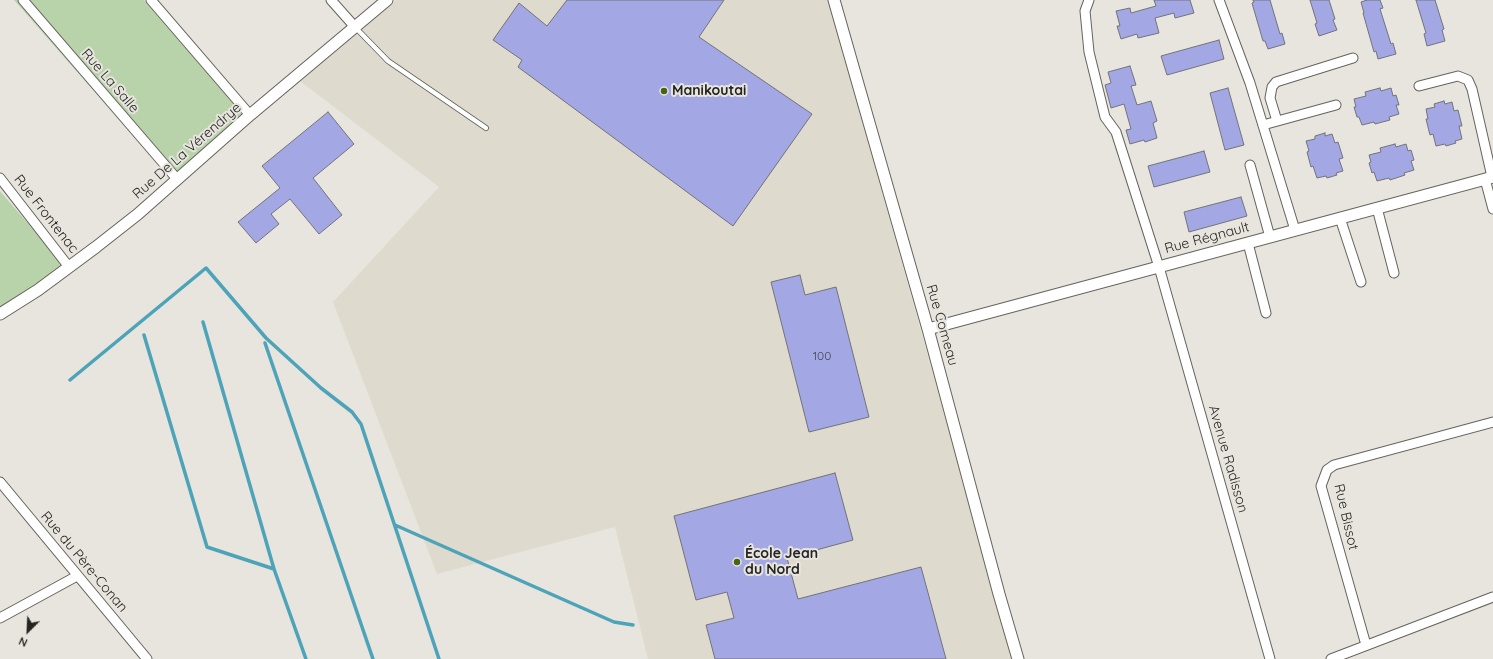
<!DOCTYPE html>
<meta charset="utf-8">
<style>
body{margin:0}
#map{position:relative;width:1493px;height:659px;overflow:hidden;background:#e7e5de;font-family:Quicksand,sans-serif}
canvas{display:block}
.north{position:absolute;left:8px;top:611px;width:40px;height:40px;-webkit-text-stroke:3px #e7e5de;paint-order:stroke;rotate:204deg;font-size:11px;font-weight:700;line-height:16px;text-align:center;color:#252422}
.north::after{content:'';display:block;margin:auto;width:14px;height:18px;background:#252422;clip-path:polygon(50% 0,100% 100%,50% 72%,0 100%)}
</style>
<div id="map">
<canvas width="1493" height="659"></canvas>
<div class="north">N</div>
</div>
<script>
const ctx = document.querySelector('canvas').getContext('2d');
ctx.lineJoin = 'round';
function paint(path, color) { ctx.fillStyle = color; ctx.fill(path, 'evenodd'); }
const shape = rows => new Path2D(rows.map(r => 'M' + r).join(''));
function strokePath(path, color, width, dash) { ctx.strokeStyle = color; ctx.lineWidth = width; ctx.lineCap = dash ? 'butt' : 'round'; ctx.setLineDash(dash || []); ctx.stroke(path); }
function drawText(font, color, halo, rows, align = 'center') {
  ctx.font = font + ' Quicksand,sans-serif'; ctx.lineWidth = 4; ctx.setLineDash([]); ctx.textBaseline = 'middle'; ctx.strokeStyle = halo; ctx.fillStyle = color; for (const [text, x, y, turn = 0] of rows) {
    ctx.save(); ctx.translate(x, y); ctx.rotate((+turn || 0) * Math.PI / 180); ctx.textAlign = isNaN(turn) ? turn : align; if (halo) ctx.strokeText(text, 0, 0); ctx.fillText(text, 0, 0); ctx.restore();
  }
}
const built = shape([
 [396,0,828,0,1013,659,648,659,615,527,437,574,333,302,439,187,300,81]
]);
const green = shape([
 [14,0,144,0,247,117,173,181],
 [0,191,69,271,0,318]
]);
const stream = shape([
 [203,322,274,569,306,659],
 [144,335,207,547,274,569],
 [265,343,373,659],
 [70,380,206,268,266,338,321,388,352,412,361,424,439,659],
 [395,525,614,622,633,625]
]);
const building = shape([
 [567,0,724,0,699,37,812,114,733,226,518,67,522,60,493,40,519,3,547,26,567,0],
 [1154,0,1190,0,1194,13,1175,18,1174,13,1155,18,1159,33,1138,38,1137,34,1121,39,1117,26,1120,26,1116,11,1130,8,1131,13,1156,6,1154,0],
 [1253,0,1270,0,1280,34,1282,33,1285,44,1268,49,1265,41,1263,41,1252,3,1254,2,1253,0],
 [1310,0,1329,0,1335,19,1333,20,1337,30,1319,36,1315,24,1317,23,1310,0],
 [1367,0,1380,0,1383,8,1380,9,1391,44,1393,43,1396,54,1378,59,1376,51,1374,52,1363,13,1364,13,1361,2,1367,0],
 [1416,0,1435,0,1444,29,1442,30,1445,41,1427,46,1424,34,1426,33,1416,0],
 [1219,40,1224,59,1167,75,1161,56,1219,40],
 [1130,66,1136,85,1131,86,1137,105,1151,101,1157,121,1153,123,1157,138,1145,142,1144,140,1130,144,1126,130,1131,129,1124,104,1111,108,1105,85,1111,83,1108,72,1130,66],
 [1228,88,1244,145,1225,150,1210,93,1228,88],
 [1380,88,1381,91,1391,88,1393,96,1396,95,1399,105,1396,105,1399,114,1389,117,1390,120,1375,124,1374,122,1362,125,1359,117,1357,117,1354,107,1356,107,1354,99,1366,96,1365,92,1380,88],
 [1444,101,1445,104,1452,102,1454,111,1458,110,1462,126,1459,126,1462,139,1455,141,1456,143,1446,146,1445,144,1436,146,1433,134,1430,135,1426,119,1428,119,1426,109,1435,107,1434,104,1444,101],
 [328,112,354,144,313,178,342,215,319,234,290,199,271,214,279,224,256,243,238,222,280,188,262,166,328,112],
 [1325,133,1325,136,1332,134,1335,143,1338,142,1343,158,1339,159,1343,171,1336,173,1337,175,1327,178,1326,176,1317,178,1313,166,1311,167,1307,152,1309,151,1306,141,1315,139,1315,136,1325,133],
 [1395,144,1396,147,1406,144,1408,151,1411,150,1414,160,1411,161,1414,170,1404,173,1405,175,1390,180,1389,178,1377,181,1374,172,1372,173,1369,163,1371,162,1369,155,1381,152,1380,148,1395,144],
 [1204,151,1210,172,1154,187,1148,166,1204,151],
 [1241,197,1247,216,1189,232,1184,212,1241,197],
 [800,275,805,295,836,287,869,417,809,432,771,282,800,275],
 [835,473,853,540,787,558,798,599,921,567,946,659,715,659,706,625,734,618,727,592,696,600,674,516,835,473]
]);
const service = shape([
 [355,27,388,61,486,128]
]);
const minor = shape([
 [23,0,177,179],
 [151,0,250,115],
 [331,0,355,27],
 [1089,0,1085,11,1089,52,1105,117,1116,132,1159,267,1270,659],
 [1219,0,1250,83,1295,230],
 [1419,86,1458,76,1468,80,1472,89,1492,177],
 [1277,121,1270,98,1272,87,1276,82,1353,58],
 [1263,125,1336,105],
 [1250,165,1270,237],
 [0,178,69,267],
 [1485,179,1493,209],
 [1377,208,1394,273],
 [1340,218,1361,282],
 [1248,243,1266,313],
 [0,482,147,659],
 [0,618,77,576],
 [1366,645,1321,486,1327,470,1334,465,1493,422],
 [1331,659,1493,597]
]);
const tertiary = shape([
 [834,0,928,329,999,594,1018,659],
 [0,314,38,290,96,247,138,214,250,115,387,0],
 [928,329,1493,177]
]);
const markers = [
 [664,91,4,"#4a6312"],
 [737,562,4,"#4a6312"]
];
const numberNames = [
 ["100",822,356]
];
const streetNames = [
 ["Rue La Salle",110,81,49],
 ["Rue De La Vérendrye",187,151,-41],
 ["Rue Frontenac",46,214,52],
 ["Rue Régnault",1207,238,-15],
 ["Rue Comeau",942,325,74],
 ["Avenue Radisson",1228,459,74],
 ["Rue Bissot",1346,517,77],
 ["Rue du Père-Conan",84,562,50]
];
const poiNames = [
 ["Manikoutai",672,91],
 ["École Jean",745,554],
 ["du Nord",745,570]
];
paint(built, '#dedacd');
paint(green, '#b8d2aa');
strokePath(stream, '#4da4b8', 3.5);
paint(building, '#a3a8e5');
strokePath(building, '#727379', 1);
strokePath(service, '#65635d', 6);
strokePath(minor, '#65635d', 11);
strokePath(tertiary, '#65635d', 13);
strokePath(service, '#fff', 4.5);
strokePath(minor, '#fff', 9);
strokePath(tertiary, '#fff', 11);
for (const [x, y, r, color] of markers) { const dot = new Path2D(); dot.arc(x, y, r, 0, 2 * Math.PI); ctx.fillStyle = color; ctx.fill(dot); strokePath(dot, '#e7e5de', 1.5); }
drawText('12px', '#444553', null, numberNames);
drawText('14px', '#252422', '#e7e5de', streetNames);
drawText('bold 14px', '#252422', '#e7e5de', poiNames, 'left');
</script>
